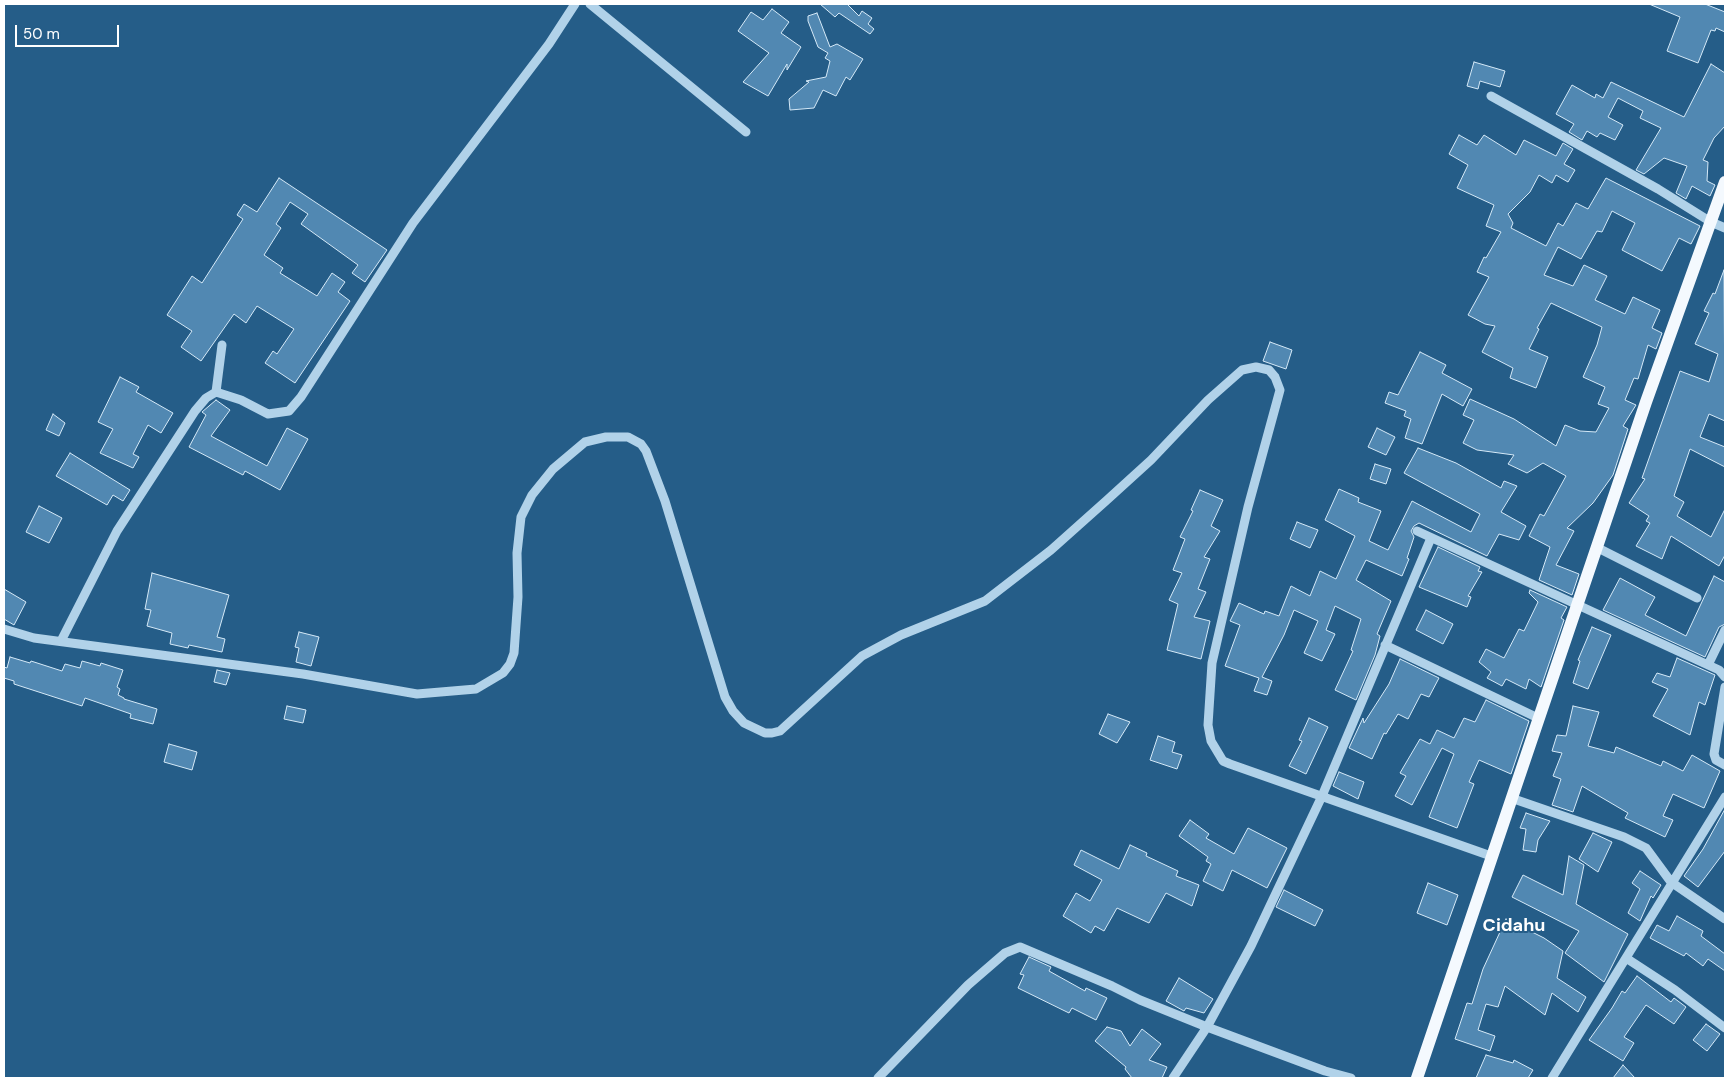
<!DOCTYPE html>
<style>
body{margin:0}
#map{position:relative;width:1729px;height:1082px;overflow:hidden;background:#255d88;font-family:"DM Sans",sans-serif}
canvas{display:block}
.frame{position:absolute;inset:0;border:5px solid #fff;pointer-events:none}
.scale{position:absolute;left:15px;top:25px;width:104px;height:22px;box-sizing:border-box;border:2px solid #fff;border-top:0;padding-left:6px;font-size:15px;line-height:18px;white-space:nowrap;color:#fff;-webkit-text-stroke:4px #255d88;paint-order:stroke}
</style>
<div id="map">
<canvas width="1729" height="1082"></canvas>
<div class="frame"></div>
<div class="scale">50 m</div>
</div>
<script>
const ctx = document.querySelector('canvas').getContext('2d');
ctx.lineJoin = 'round';
function paint(path, color) { ctx.fillStyle = color; ctx.fill(path, 'evenodd'); }
const shape = rows => new Path2D(rows.map(r => 'M' + r).join(''));
function strokePath(path, color, width, dash) { ctx.strokeStyle = color; ctx.lineWidth = width; ctx.lineCap = dash ? 'butt' : 'round'; ctx.setLineDash(dash || []); ctx.stroke(path); }
function drawText(font, color, halo, rows, align = 'center') {
  ctx.font = font + ' "DM Sans",sans-serif'; ctx.lineWidth = 4; ctx.setLineDash([]); ctx.textBaseline = 'middle'; ctx.strokeStyle = halo; ctx.fillStyle = color; for (const [text, x, y, turn = 0] of rows) {
    ctx.save(); ctx.translate(x, y); ctx.rotate((+turn || 0) * Math.PI / 180); ctx.textAlign = isNaN(turn) ? turn : align; if (halo) ctx.strokeText(text, 0, 0); ctx.fillText(text, 0, 0); ctx.restore();
  }
}
const building = shape([
 [820,4,847,4,859,16,862,11,872,18,868,24,874,29,870,34,839,13,835,17,820,4],
 [1649,4,1705,4,1725,12,1725,32,1716,28,1715,31,1711,30,1698,63,1667,51,1680,17,1649,4],
 [772,9,789,22,781,33,801,47,787,70,787,64,768,96,743,82,769,53,738,31,751,12,763,20,772,9],
 [817,13,830,47,837,44,863,59,850,80,846,77,836,96,823,90,814,108,790,110,789,99,809,82,806,81,826,77,830,61,825,58,828,53,818,47,808,21,808,16,817,13],
 [1474,62,1505,71,1500,87,1480,81,1478,89,1467,86,1474,62],
 [1711,64,1725,73,1725,126,1714,138,1703,160,1708,162,1707,181,1715,185,1710,196,1692,186,1686,199,1676,193,1687,166,1664,158,1644,174,1636,170,1661,128,1640,118,1643,111,1618,98,1608,117,1623,125,1615,140,1600,133,1597,137,1587,131,1582,140,1569,132,1574,124,1556,114,1572,85,1595,98,1596,94,1603,98,1611,82,1684,117,1711,64],
 [1459,135,1477,145,1484,135,1516,155,1524,140,1556,156,1563,143,1573,149,1564,164,1575,170,1568,182,1556,175,1552,183,1539,175,1530,192,1508,214,1513,223,1511,228,1546,246,1558,223,1563,226,1576,203,1588,209,1606,178,1700,226,1691,244,1679,238,1662,271,1622,250,1635,223,1612,211,1602,232,1597,231,1581,259,1558,247,1544,275,1573,286,1584,265,1607,276,1595,300,1625,314,1633,297,1660,310,1652,328,1662,333,1656,349,1648,345,1638,379,1634,378,1625,400,1636,405,1623,426,1628,429,1613,475,1593,503,1567,528,1574,531,1556,565,1579,574,1572,595,1539,580,1550,547,1529,536,1540,514,1544,516,1566,476,1543,463,1527,473,1508,464,1514,455,1477,450,1463,443,1474,420,1463,415,1470,399,1514,419,1556,446,1565,425,1580,431,1596,432,1609,408,1598,404,1605,387,1583,377,1597,345,1602,327,1551,303,1537,328,1539,329,1529,349,1548,357,1536,388,1510,378,1513,368,1482,352,1495,326,1485,324,1468,315,1489,277,1477,272,1484,257,1486,258,1501,232,1486,226,1494,205,1457,188,1468,165,1449,154,1459,135],
 [279,178,387,250,365,282,352,273,358,265,301,224,308,214,290,202,276,224,281,228,264,255,283,268,280,273,317,296,332,273,345,282,338,292,350,301,295,383,265,363,273,351,277,354,294,329,257,306,246,323,234,314,201,361,181,347,192,331,167,315,192,276,202,283,243,219,237,215,244,204,257,212,279,178],
 [1724,270,1725,421,1709,414,1700,437,1725,447,1725,467,1690,449,1674,496,1684,502,1677,516,1711,537,1725,509,1725,555,1719,566,1671,536,1662,559,1636,546,1650,523,1646,521,1649,516,1629,503,1645,479,1642,478,1680,371,1709,382,1718,354,1695,344,1709,313,1704,311,1713,293,1715,294,1724,270],
 [1270,342,1292,350,1286,369,1263,361,1270,342],
 [1420,352,1446,365,1442,373,1472,389,1463,406,1442,394,1422,444,1405,438,1411,419,1404,416,1406,411,1385,403,1389,392,1398,395,1420,352],
 [120,377,139,387,136,392,173,413,161,433,148,425,133,454,139,457,133,468,100,453,113,429,98,422,120,377],
 [216,400,230,410,211,436,267,466,287,428,308,439,280,490,245,471,243,475,189,447,206,415,202,412,216,400],
 [53,414,65,423,59,436,46,430,53,414],
 [1377,428,1395,437,1386,455,1368,447,1377,428],
 [1418,448,1456,463,1501,488,1504,481,1517,486,1501,512,1526,526,1519,540,1499,534,1487,556,1419,523,1414,526,1411,531,1414,537,1407,558,1409,559,1402,576,1366,560,1356,580,1391,601,1377,634,1380,636,1375,655,1356,700,1335,690,1353,651,1351,650,1361,619,1335,606,1326,630,1335,634,1322,661,1304,653,1318,621,1294,610,1284,635,1262,677,1272,681,1267,695,1254,691,1259,678,1225,666,1240,625,1230,621,1239,603,1264,614,1265,611,1279,616,1291,586,1310,596,1320,571,1336,579,1355,536,1325,520,1339,489,1359,498,1358,502,1381,511,1369,541,1388,550,1412,501,1471,532,1480,514,1404,473,1418,448],
 [70,453,130,490,123,501,113,495,107,505,56,476,70,453],
 [1375,464,1391,469,1386,484,1370,479,1375,464],
 [1200,490,1223,500,1211,526,1220,531,1204,557,1210,559,1198,589,1206,592,1194,617,1210,621,1201,659,1167,650,1178,604,1169,600,1182,573,1173,570,1185,539,1180,537,1193,511,1191,510,1200,490],
 [39,506,62,518,49,543,26,532,39,506],
 [1297,522,1318,530,1310,548,1290,539,1297,522],
 [1438,547,1480,567,1478,571,1482,572,1468,596,1471,597,1467,607,1419,587,1438,547],
 [152,573,229,595,217,637,225,639,222,652,189,645,188,648,170,644,172,633,147,626,151,610,145,609,152,573],
 [1714,576,1725,582,1725,624,1719,627,1705,657,1603,610,1620,578,1655,597,1645,615,1686,636,1714,576],
 [4,589,26,602,14,625,4,619,4,589],
 [1530,590,1567,607,1561,618,1564,620,1541,687,1529,679,1526,689,1506,679,1502,686,1487,678,1491,672,1479,662,1486,649,1504,658,1519,629,1524,631,1538,602,1529,593,1530,590],
 [1426,610,1453,624,1443,644,1416,630,1426,610],
 [1592,627,1611,635,1588,689,1573,683,1580,661,1578,660,1592,627],
 [299,632,319,637,311,666,296,662,299,648,295,647,299,632],
 [10,657,30,663,31,661,62,671,65,664,80,668,82,661,100,666,101,663,123,670,117,687,120,689,118,695,124,698,124,699,157,709,153,724,130,718,131,714,85,698,82,706,14,684,14,681,4,678,4,667,7,668,10,657],
 [1677,658,1715,675,1705,705,1699,702,1690,735,1653,716,1668,689,1652,682,1657,673,1670,677,1677,658],
 [1400,659,1439,678,1429,697,1421,694,1408,719,1398,714,1386,734,1384,733,1372,759,1349,748,1363,718,1364,723,1389,684,1400,659],
 [217,670,230,673,226,685,214,682,217,670],
 [1486,700,1529,721,1511,774,1479,760,1469,782,1474,784,1457,828,1429,817,1454,754,1442,748,1412,805,1395,796,1406,776,1400,773,1420,739,1430,744,1437,730,1454,738,1464,718,1475,722,1486,700],
 [287,706,306,710,303,723,284,719,287,706],
 [1573,706,1599,712,1588,746,1614,753,1616,747,1661,766,1663,761,1683,771,1692,755,1720,771,1704,808,1673,794,1663,816,1673,820,1665,837,1625,818,1628,813,1582,786,1573,812,1552,805,1561,779,1553,776,1562,753,1552,751,1557,735,1566,736,1573,706],
 [1108,714,1130,722,1117,743,1099,734,1108,714],
 [1309,718,1328,727,1306,774,1289,766,1302,741,1299,740,1309,718],
 [1158,736,1175,742,1172,752,1182,755,1177,769,1150,760,1158,736],
 [169,744,197,752,192,770,164,762,169,744],
 [1339,772,1364,782,1358,799,1333,786,1339,772],
 [1725,809,1725,851,1698,887,1684,876,1703,849,1725,809],
 [1526,813,1550,821,1538,840,1536,852,1523,850,1526,829,1520,828,1526,813],
 [1190,820,1209,834,1206,838,1234,854,1248,828,1287,848,1267,888,1232,870,1223,891,1203,881,1211,864,1206,861,1208,857,1179,836,1190,820],
 [1593,833,1612,842,1598,872,1579,859,1593,833],
 [1130,845,1147,853,1146,856,1178,871,1176,876,1199,885,1192,906,1166,893,1149,923,1117,908,1104,931,1095,926,1091,933,1063,916,1076,893,1090,901,1102,880,1074,865,1081,850,1119,869,1130,845],
 [1569,856,1584,865,1576,904,1628,934,1604,982,1565,953,1579,931,1512,897,1523,875,1563,895,1569,856],
 [1640,871,1661,885,1653,898,1651,896,1640,921,1628,913,1640,889,1632,883,1640,871],
 [1428,883,1458,895,1447,925,1417,913,1428,883],
 [1284,890,1323,910,1315,926,1276,907,1284,890],
 [1677,916,1703,931,1701,936,1725,954,1725,971,1708,959,1703,966,1686,953,1684,956,1650,938,1657,925,1669,931,1677,916],
 [1506,919,1544,938,1563,951,1557,978,1586,997,1578,1012,1552,993,1545,1015,1505,986,1498,1007,1486,1004,1478,1030,1495,1036,1490,1051,1455,1039,1467,1003,1472,1004,1483,969,1506,919],
 [1029,957,1051,967,1049,971,1085,991,1086,988,1107,998,1096,1020,1072,1008,1069,1013,1018,988,1024,975,1020,974,1029,957],
 [1637,976,1671,1002,1674,998,1686,1007,1674,1024,1646,1005,1624,1037,1634,1043,1623,1061,1589,1040,1612,1008,1622,991,1625,993,1637,976],
 [1179,978,1213,999,1204,1013,1186,1008,1184,1011,1166,1001,1179,978],
 [1706,1024,1720,1034,1707,1051,1693,1040,1706,1024],
 [1107,1027,1121,1031,1130,1046,1142,1029,1161,1044,1149,1060,1167,1067,1162,1078,1132,1078,1125,1069,1126,1067,1095,1041,1107,1027],
 [1486,1055,1513,1063,1514,1060,1533,1070,1528,1078,1476,1078,1486,1055],
 [1623,1065,1635,1078,1613,1078,1623,1065]
]);
const minor = shape([
 [590,4,746,132],
 [1491,96,1658,189,1711,222,1725,228],
 [216,392,222,345],
 [1417,531,1719,670,1725,677],
 [1596,547,1697,598],
 [4,629,34,638,303,674,417,694,476,689,503,673,510,664,514,653,518,597,517,553,521,517,532,495,553,469,585,442,606,437,628,437,641,444,646,451,665,501,725,697,733,711,744,723,765,733,772,733,780,731,862,656,901,635,985,601,1051,550,1107,500,1151,460,1208,400,1242,370,1256,367,1269,370,1275,377,1280,390,1248,507,1212,663,1208,725,1211,741,1223,761,1230,764,1491,856],
 [61,641,117,531,195,411,206,398,216,392,241,400,268,414,289,411,301,397,413,223,549,44,575,4],
 [1385,645,1538,718],
 [1708,665,1725,630],
 [1725,687,1714,754,1716,760,1725,765],
 [1511,798,1624,837,1646,848,1671,882,1725,919],
 [1626,958,1675,990,1725,1028],
 [878,1078,968,985,1005,953,1020,947,1112,986,1140,1000,1207,1027,1325,1071,1351,1078],
 [1173,1078,1207,1027,1251,946,1322,796,1431,538],
 [1552,1078,1725,797]
]);
const major = shape([
 [1417,1078,1646,402,1725,182]
]);
const quarterNames = [
 ["Cidahu",1514,926]
];
paint(building, '#5188b2');
strokePath(building, '#d5e9f7', 1);
strokePath(minor, '#b1d2e9', 9);
strokePath(major, '#f4f9fe', 12);
drawText('bold 18px', '#fff', '#255d88', quarterNames);
</script>
